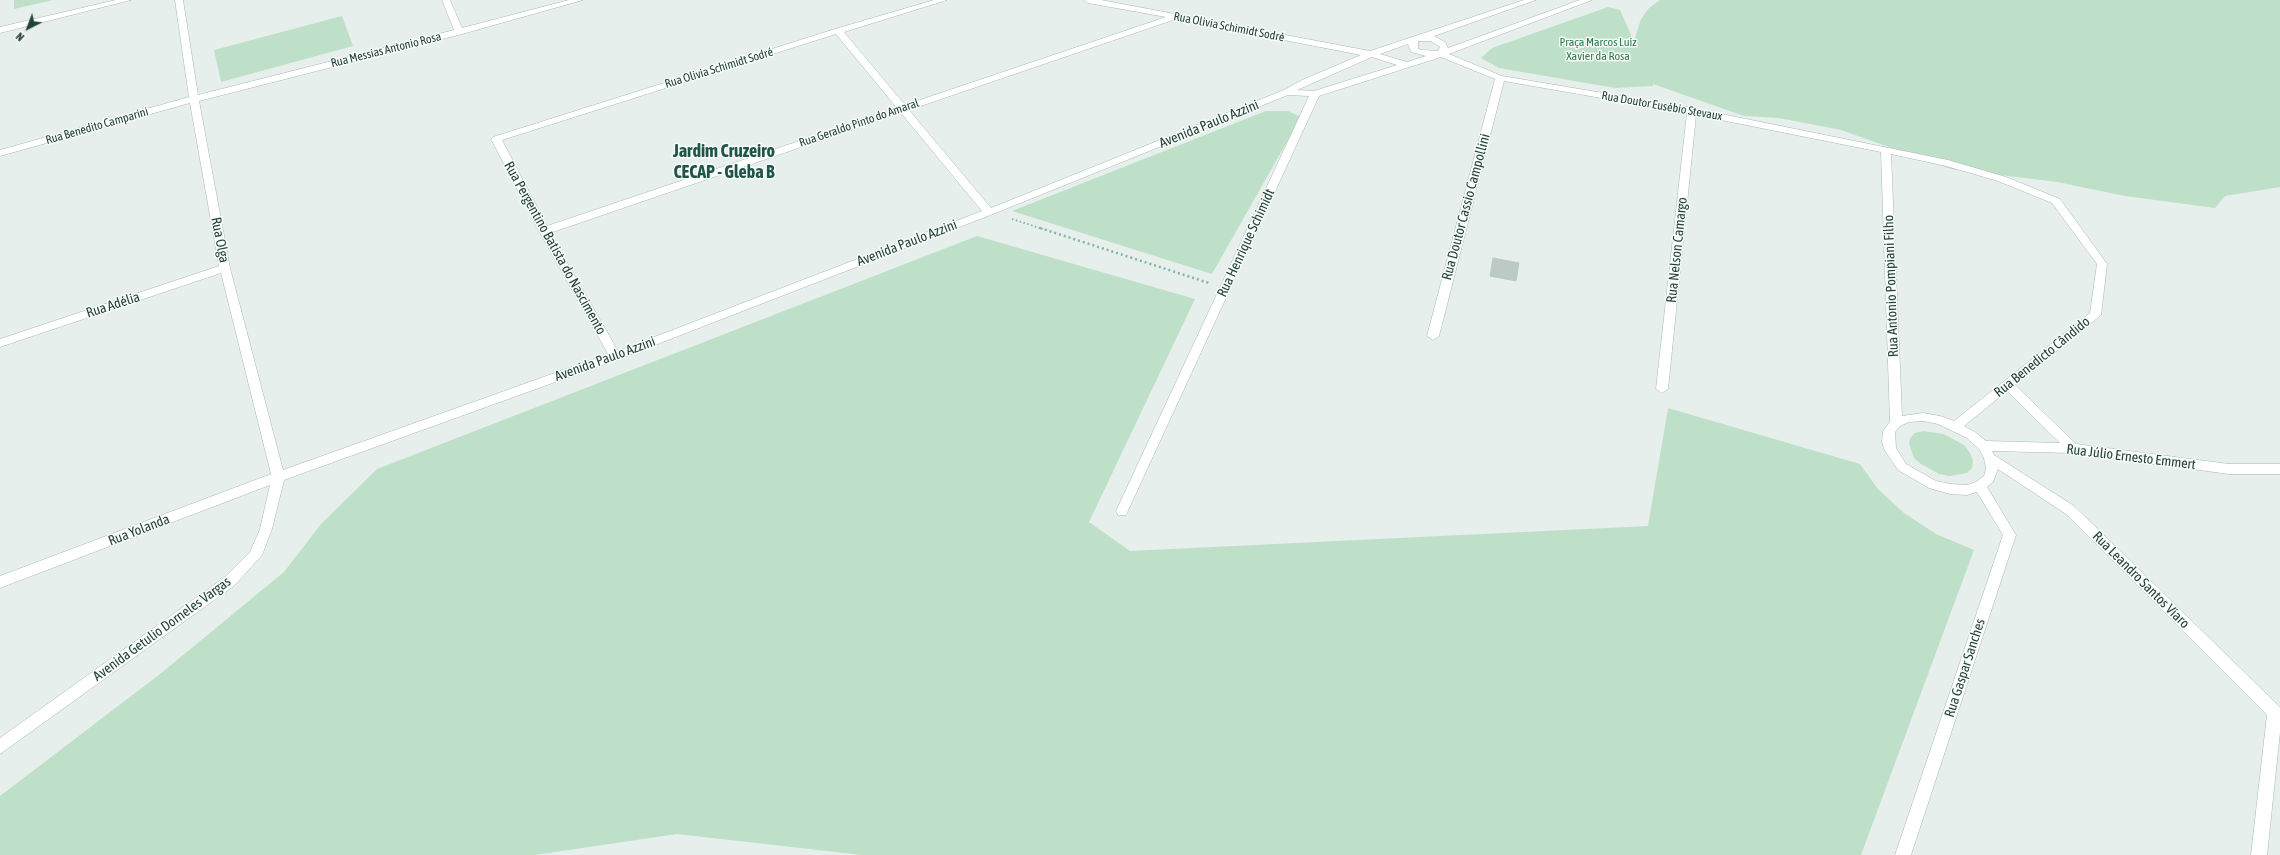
<!DOCTYPE html>
<meta charset="utf-8">
<style>
body{margin:0}
#map{position:relative;width:2280px;height:855px;overflow:hidden;background:#e6efeb;font-family:"Asap Condensed",sans-serif}
canvas{display:block}
.north{position:absolute;left:8px;top:8px;width:40px;height:40px;-webkit-text-stroke:3px #f7fbf9;paint-order:stroke;rotate:222deg;font-size:11px;font-weight:700;line-height:16px;text-align:center;color:#24423a}
.north::after{content:'';display:block;margin:auto;width:14px;height:18px;background:#24423a;clip-path:polygon(50% 0,100% 100%,50% 72%,0 100%)}
</style>
<div id="map">
<canvas width="2280" height="855"></canvas>
<div class="north">N</div>
</div>
<script>
const ctx = document.querySelector('canvas').getContext('2d');
ctx.lineJoin = 'round';
function paint(path, color) { ctx.fillStyle = color; ctx.fill(path, 'evenodd'); }
const shape = rows => new Path2D(rows.map(r => 'M' + r).join(''));
function strokePath(path, color, width, dash) { ctx.strokeStyle = color; ctx.lineWidth = width; ctx.lineCap = dash ? 'butt' : 'round'; ctx.setLineDash(dash || []); ctx.stroke(path); }
function drawText(font, color, halo, rows, align = 'center') {
  ctx.font = font + ' "Asap Condensed",sans-serif'; ctx.lineWidth = 3; ctx.setLineDash([]); ctx.textBaseline = 'middle'; ctx.strokeStyle = halo; ctx.fillStyle = color; for (const [text, x, y, turn = 0] of rows) {
    ctx.save(); ctx.translate(x, y); ctx.rotate((+turn || 0) * Math.PI / 180); ctx.textAlign = isNaN(turn) ? turn : align; if (halo) ctx.strokeText(text, 0, 0); ctx.fillText(text, 0, 0); ctx.restore();
  }
}
const green = shape([
 [14,0,53,0,14,9],
 [1660,0,2280,0,2280,187,2225,196,2215,208,2125,196,2057,182,1951,169,1841,130,1779,118,1744,116,1653,84,1653,86,1615,88,1499,68,1481,58,1492,48,1608,7,1620,10,1636,46,1635,38,1641,19,1649,8],
 [342,16,353,46,221,82,214,50],
 [1266,111,1288,111,1301,117,1212,274,1012,211],
 [977,236,1195,299,1089,522,1130,551,1648,526,1668,408,1860,464,1878,489,1904,513,1936,534,1974,550,1861,855,862,855,677,834,535,855,0,855,0,796,160,674,284,572,321,524,377,469],
 [1923,431,1944,434,1964,445,1970,453,1973,461,1972,468,1967,473,1950,476,1939,474,1921,464,1914,458,1909,444,1910,438,1915,433]
]);
const building = shape([
 [1493,258,1519,263,1516,281,1490,276,1493,258]
]);
const pathFar1 = shape([
 [1012,219,1043,229]
]);
const path = shape([
 [1040,228,1209,283]
]);
const minor = shape([
 [116,0,131,0,0,33,0,27,116,0],
 [175,0,183,0,198,95,454,30,442,0,450,0,462,28,569,0,583,0,462,34,199,101,230,268,283,470,608,354,539,231,491,139,493,137,835,29,934,0,947,0,844,32,905,105,1166,17,1088,3,1084,0,1101,0,1370,51,1524,0,1536,0,1434,36,1445,42,1448,48,1580,0,1592,0,1449,54,1502,76,1692,108,1948,160,2006,177,2060,199,2107,264,2101,315,2015,385,2076,444,2229,464,2280,464,2280,474,2229,474,2073,453,1992,451,1994,455,2074,506,2280,707,2280,732,2267,855,2251,855,2267,715,2066,514,1998,469,1993,482,1987,487,2016,535,1911,855,1895,855,2003,535,1977,492,1967,495,1950,494,1929,488,1898,470,1884,449,1882,442,1883,431,1890,422,1881,152,1696,115,1668,389,1662,393,1656,389,1687,113,1504,81,1439,336,1433,340,1427,336,1495,79,1441,57,1319,96,1126,515,1118,515,1116,511,1309,96,1288,95,993,214,619,359,284,480,272,529,262,555,235,585,0,754,0,738,225,577,250,552,260,529,270,485,0,588,0,576,271,474,221,273,0,347,0,339,219,266,190,103,0,156,0,150,189,97,175,0],
 [1176,19,1361,55,1302,80,1284,90,991,208,909,110,1176,19],
 [836,34,897,108,547,226,502,140,836,34],
 [1418,41,1431,41,1440,47,1438,51,1422,50,1418,49,1418,41],
 [1408,44,1411,52,1426,56,1407,62,1380,54,1408,44],
 [1372,57,1397,65,1314,91,1297,90,1372,57],
 [901,113,982,211,618,351,550,233,901,113],
 [1891,154,1946,166,1998,181,2052,203,2097,264,2090,313,1954,421,1940,416,1923,413,1902,416,1891,154],
 [2007,391,2060,443,1986,441,1975,432,1964,426,2007,391],
 [1923,421,1938,424,1967,438,1979,449,1984,458,1986,469,1984,476,1976,482,1967,485,1950,484,1936,481,1906,464,1896,448,1895,432,1900,426,1909,422,1923,421]
]);
const farStreetnames = [
 ["Rua Olivia Schimidt Sodré",1229,27,11],
 ["Rua Messias Antonio Rosa",386,50,-14],
 ["Rua Olivia Schimidt Sodré",719,68,-17],
 ["Rua Doutor Eusébio Stevaux",1662,106,10],
 ["Rua Geraldo Pinto do Amaral",859,123,-19],
 ["Rua Benedito Camparini",97,126,-16]
];
const farParknames = [
 ["Praça Marcos Luiz",1598,42],
 ["Xavier da Rosa",1598,56]
];
const streetNames = [
 ["Avenida Paulo Azzini",1209,124,-22],
 ["Rua Doutor Cassio Campollini",1466,207,-75],
 ["Rua Olga",220,240,79],
 ["Avenida Paulo Azzini",907,243,-21],
 ["Rua Henrique Schimidt",1246,243,-65],
 ["Rua Pergentino Batista do Nascimento",555,248,61],
 ["Rua Nelson Camargo",1677,250,-84],
 ["Rua Antonio Pompiani Filho",1891,286,-92],
 ["Rua Adélia",113,305,-18],
 ["Rua Benedicto Cândido",2042,357,-39],
 ["Avenida Paulo Azzini",605,359,-20],
 ["Rua Júlio Ernesto Emmert",2131,457,7],
 ["Rua Yolanda",139,530,-21],
 ["Rua Leandro Santos Viaro",2141,580,45],
 ["Avenida Getulio Dorneles Vargas",162,629,-36],
 ["Rua Gaspar Sanches",1965,668,-72]
];
const districtNames = [
 ["Jardim Cruzeiro",724,151],
 ["CECAP - Gleba B",724,172]
];
paint(green, '#bfe0c8');
paint(building, '#bbcac4');
strokePath(building, '#b8c9c2', 1);
strokePath(minor, '#a8b8b2', 1);
strokePath(pathFar1, '#86b3a5', 2, [1.5, 2.5]);
strokePath(path, '#86b3a5', 2.5, [2, 3]);
paint(minor, '#fff');
drawText('12px', '#24423a', '#f7fbf9', farStreetnames);
drawText('12px', '#2d7a4b', '#f7fbf9', farParknames);
drawText('14px', '#24423a', '#f7fbf9', streetNames);
drawText('bold 18px', '#1f5548', '#f7fbf9', districtNames);
</script>
